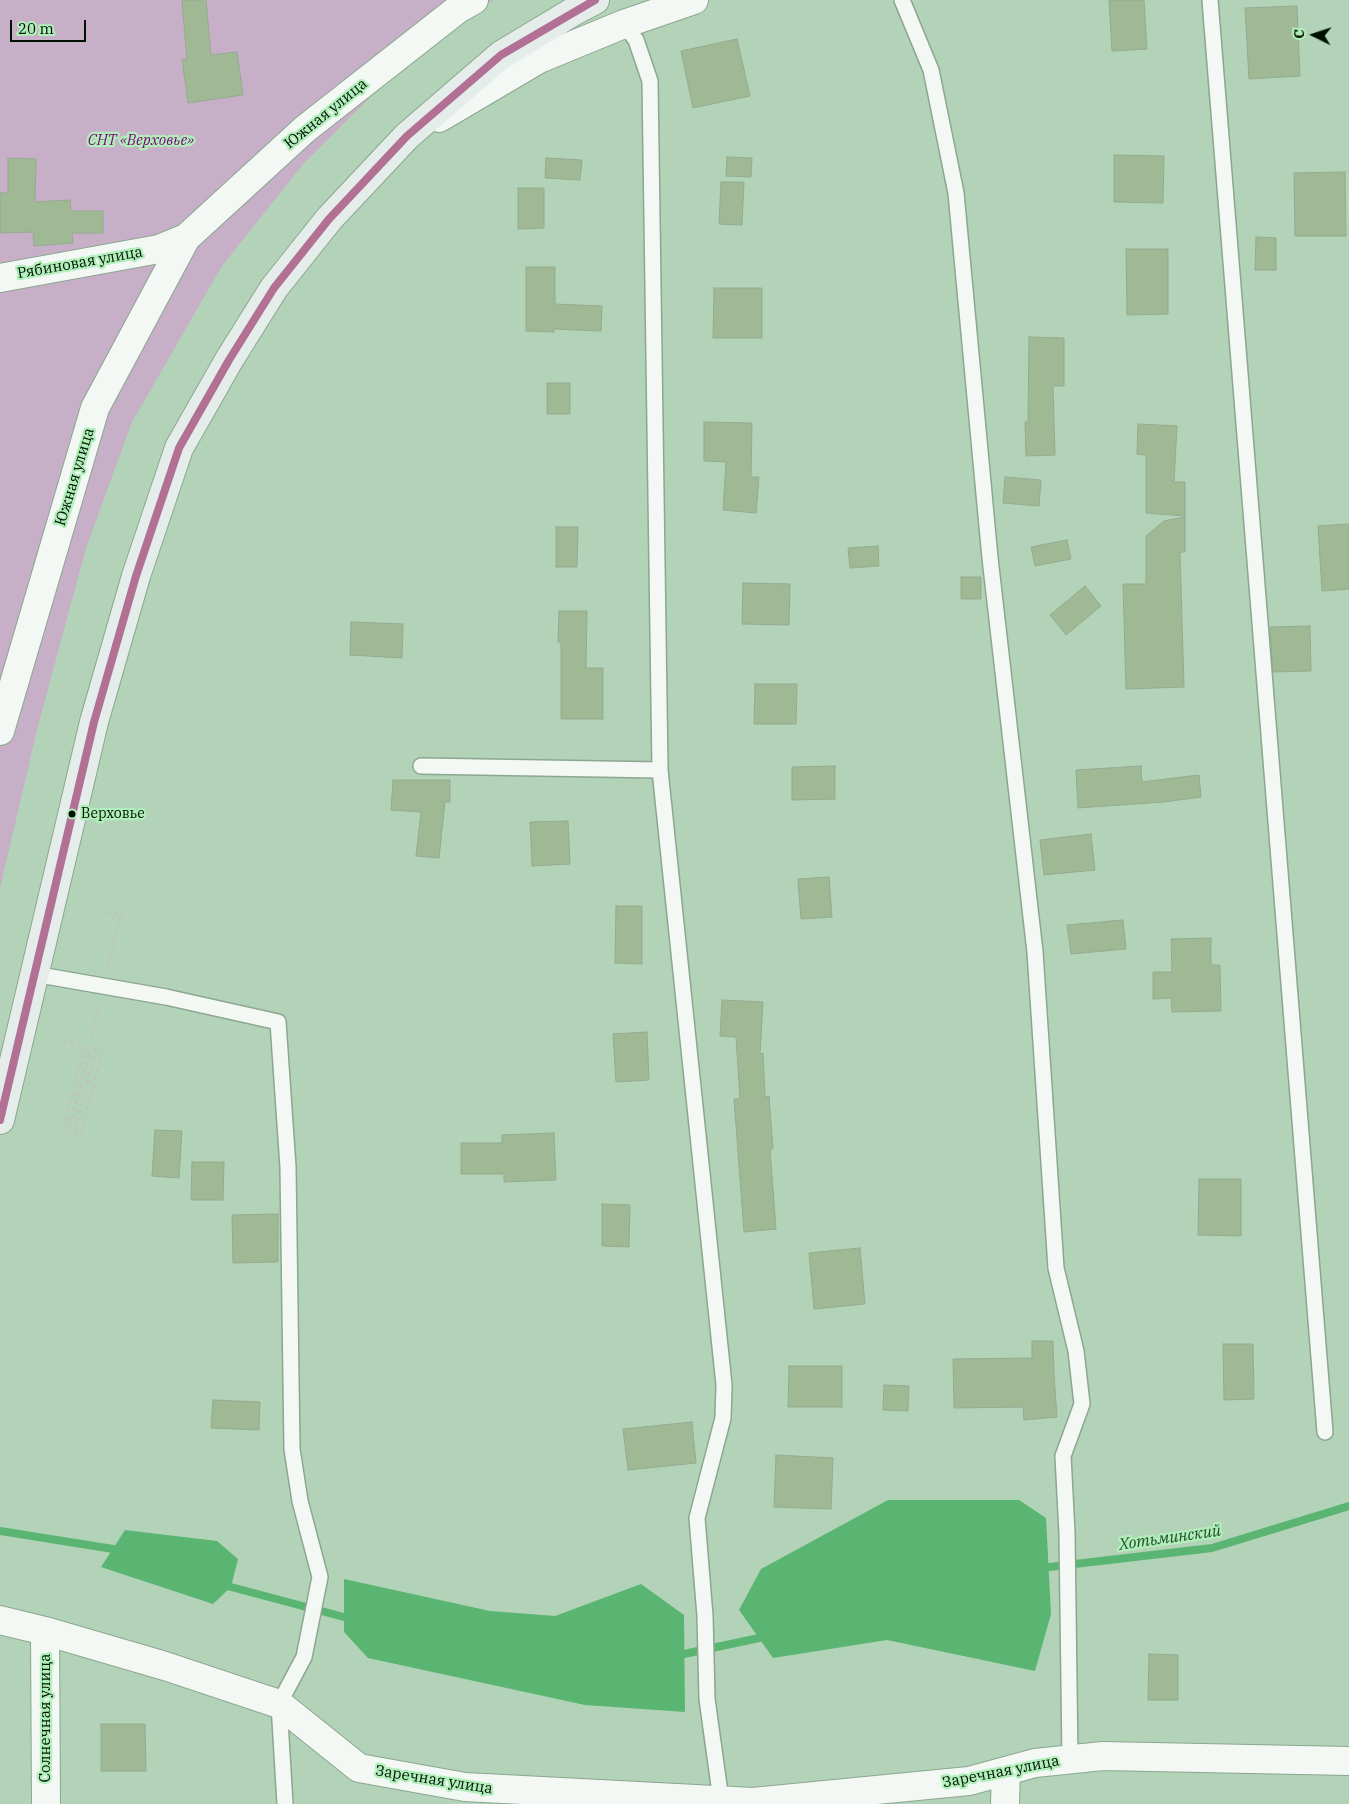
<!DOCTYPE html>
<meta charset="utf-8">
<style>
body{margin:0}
#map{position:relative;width:1349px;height:1804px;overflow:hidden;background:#b2d3b7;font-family:"IBM Plex Serif",serif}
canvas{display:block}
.north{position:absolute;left:1289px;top:10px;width:50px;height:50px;-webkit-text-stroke:4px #b1efba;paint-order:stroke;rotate:274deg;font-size:14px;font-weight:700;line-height:20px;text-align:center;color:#001102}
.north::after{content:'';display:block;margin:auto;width:18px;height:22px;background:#001102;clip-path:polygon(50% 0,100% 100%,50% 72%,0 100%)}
.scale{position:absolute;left:10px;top:20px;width:76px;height:22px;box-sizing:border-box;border:2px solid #001102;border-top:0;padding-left:6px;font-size:15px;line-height:18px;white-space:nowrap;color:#001102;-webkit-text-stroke:4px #b1efba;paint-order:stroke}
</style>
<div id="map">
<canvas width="1349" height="1804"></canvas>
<div class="north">С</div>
<div class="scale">20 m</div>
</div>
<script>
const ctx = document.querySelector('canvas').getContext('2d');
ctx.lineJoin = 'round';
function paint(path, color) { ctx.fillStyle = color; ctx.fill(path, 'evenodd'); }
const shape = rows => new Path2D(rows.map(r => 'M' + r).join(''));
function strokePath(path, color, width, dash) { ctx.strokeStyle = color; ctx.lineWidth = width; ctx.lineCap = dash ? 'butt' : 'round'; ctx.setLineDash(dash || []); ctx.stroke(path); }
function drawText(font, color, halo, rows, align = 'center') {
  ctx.font = font + ' "IBM Plex Serif",serif'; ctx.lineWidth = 4.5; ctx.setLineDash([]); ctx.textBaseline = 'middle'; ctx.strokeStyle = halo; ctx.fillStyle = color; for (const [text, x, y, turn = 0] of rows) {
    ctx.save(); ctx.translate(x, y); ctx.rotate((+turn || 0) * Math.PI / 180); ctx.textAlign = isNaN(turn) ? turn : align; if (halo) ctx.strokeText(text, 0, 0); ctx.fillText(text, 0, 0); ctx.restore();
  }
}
const green = shape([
 [0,0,493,0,401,67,304,163,222,266,132,422,86,548,37,730,0,888]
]);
const water = shape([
 [888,1500,1019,1500,1046,1518,1051,1614,1035,1671,887,1640,773,1658,739,1610,761,1569],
 [125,1530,217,1541,238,1559,231,1587,213,1604,101,1567],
 [344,1579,490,1611,555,1616,641,1584,684,1615,685,1712,585,1705,368,1658,344,1632]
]);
const stream = shape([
 [0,1531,113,1549],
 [1049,1567,1212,1548,1349,1506],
 [231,1587,344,1617],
 [684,1654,759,1638]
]);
const building = shape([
 [182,0,206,0,211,55,237,52,243,95,188,103,182,59,187,59,182,0],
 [1109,0,1144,0,1147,49,1112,51,1109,0],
 [1297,6,1300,76,1249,79,1245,8,1297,6],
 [737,39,750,96,693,108,681,51,737,39],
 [1114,155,1164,156,1163,203,1114,202,1114,155],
 [727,157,752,158,751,177,726,176,727,157],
 [8,158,36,159,35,202,70,200,71,211,103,211,103,233,72,233,73,243,34,246,33,232,0,233,0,193,8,193,8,158],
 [546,158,582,160,580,180,545,178,546,158],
 [1345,172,1346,236,1295,236,1294,173,1345,172],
 [721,182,744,182,742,225,719,224,721,182],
 [518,188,544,188,544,228,518,229,518,188],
 [1256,237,1276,238,1276,270,1255,270,1256,237],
 [1126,249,1168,249,1168,314,1127,315,1126,249],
 [526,267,555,267,555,304,602,306,601,331,554,329,554,332,526,331,526,267],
 [714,288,762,288,762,338,713,338,714,288],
 [1029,337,1064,338,1064,386,1053,386,1055,455,1026,456,1025,422,1028,422,1029,337],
 [547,383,570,383,570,414,547,414,547,383],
 [704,422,752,423,751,477,759,477,756,513,723,510,726,462,704,461,704,422],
 [1138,424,1177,426,1174,482,1185,482,1185,516,1146,513,1146,455,1137,454,1138,424],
 [1005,477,1041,480,1039,506,1003,503,1005,477],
 [1185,517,1185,552,1180,552,1184,687,1126,689,1123,584,1146,584,1146,536,1164,521,1185,517],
 [1349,524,1349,589,1322,591,1318,526,1349,524],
 [556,527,578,527,577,567,556,567,556,527],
 [1067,540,1071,559,1035,566,1031,547,1067,540],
 [878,546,879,566,850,568,848,548,878,546],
 [961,577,981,577,981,599,961,599,961,577],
 [743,583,790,584,789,625,742,624,743,583],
 [1085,586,1101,606,1066,635,1050,615,1085,586],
 [559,611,587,611,586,668,603,668,603,719,561,719,561,642,558,642,559,611],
 [351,622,403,624,402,658,350,655,351,622],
 [1310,626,1311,671,1273,672,1270,627,1310,626],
 [755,684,797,684,796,724,754,724,755,684],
 [835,766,835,799,792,800,792,767,835,766],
 [1141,766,1142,782,1199,775,1201,797,1164,802,1078,808,1076,770,1141,766],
 [393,780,450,780,450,802,445,802,439,858,416,856,421,812,391,810,393,780],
 [568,821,570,864,532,866,530,822,568,821],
 [1091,834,1095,870,1044,875,1040,840,1091,834],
 [829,877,832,917,801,919,798,879,829,877],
 [616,906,642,906,642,964,615,963,616,906],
 [1123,920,1126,949,1071,954,1067,925,1123,920],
 [1211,938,1211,965,1220,965,1221,1011,1172,1012,1171,998,1153,999,1153,972,1172,972,1171,939,1211,938],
 [722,1000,763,1002,760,1054,763,1053,765,1097,769,1096,773,1149,770,1149,776,1229,744,1232,734,1099,740,1099,736,1037,720,1036,722,1000],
 [647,1032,649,1080,616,1082,613,1034,647,1032],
 [155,1130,182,1131,179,1178,152,1176,155,1130],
 [554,1133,556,1180,504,1182,504,1174,461,1174,461,1143,502,1143,502,1135,554,1133],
 [192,1162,224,1162,223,1200,191,1200,192,1162],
 [1199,1179,1241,1179,1241,1236,1198,1235,1199,1179],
 [602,1204,630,1205,629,1247,602,1246,602,1204],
 [278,1214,278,1262,233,1263,232,1215,278,1214],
 [860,1248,865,1304,814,1309,809,1253,860,1248],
 [1032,1341,1053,1341,1054,1374,1057,1417,1024,1420,1023,1407,954,1408,953,1359,1032,1358,1032,1341],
 [1223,1344,1253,1344,1254,1399,1224,1400,1223,1344],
 [789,1366,842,1366,842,1407,788,1407,789,1366],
 [884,1385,909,1386,908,1411,883,1410,884,1385],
 [213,1400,260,1402,259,1430,211,1428,213,1400],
 [692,1422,696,1463,628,1470,623,1429,692,1422],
 [776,1455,833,1458,831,1509,774,1507,776,1455],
 [1149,1654,1178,1655,1178,1700,1148,1700,1149,1654],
 [101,1724,145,1724,146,1771,101,1771,101,1724]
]);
const path = shape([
 [106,912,121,915,108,967],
 [91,1038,99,1004],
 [62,1041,85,1046,63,1130,68,1131,91,1047,96,1048,74,1133,81,1135,105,1041]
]);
const lane = shape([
 [902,0,931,70,956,193,990,558,1035,952,1056,1268,1076,1351,1082,1404,1063,1456,1067,1533,1070,1760],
 [1210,0,1325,1432],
 [624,24,636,40,650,81,660,770,724,1385,723,1418,697,1518,705,1616,707,1699,721,1800],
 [421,766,660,770],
 [34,974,166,997,278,1022,288,1167,292,1449,300,1501,320,1577,304,1657,279,1704,285,1804]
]);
const street = shape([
 [439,118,539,59,624,24,694,0],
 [0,278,159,249,186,238,305,129,458,9,474,0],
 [0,731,95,408,186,238],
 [0,1620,45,1631,165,1666,279,1704,359,1768,465,1787,753,1802,969,1781,1035,1763,1103,1756,1349,1761],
 [45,1631,46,1804],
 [1005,1804,1006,1771]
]);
const secondary = shape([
 [0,1120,94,722,136,576,179,448,229,360,274,288,329,219,407,136,501,55,576,10,595,0]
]);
const bus1 = shape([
 [0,1120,94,722,136,576,179,448,229,360,274,288,329,219,407,136,501,55,595,0]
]);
const markers = [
 [72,814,4.5,"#001102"]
];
const busNames = [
 ["Верховье",81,814]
];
const streetNames = [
 ["Южная улица",326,114,-39],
 ["Рябиновая улица",80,263,-10],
 ["Южная улица",75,477,-73],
 ["Солнечная улица",46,1718,-90],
 ["Заречная улица",1001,1772,-11],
 ["Заречная улица",434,1780,9]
];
const parkNames = [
 ["СНТ «Верховье»",141,141]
];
const waterNames = [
 ["Хотьминский",1170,1538,-8]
];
paint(green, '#c7afc8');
paint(water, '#5ab572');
strokePath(stream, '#5ab572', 8);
paint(building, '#a0b995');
strokePath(building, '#95aa90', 1);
strokePath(lane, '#8ca690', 18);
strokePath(street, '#8ca690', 30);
strokePath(secondary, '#8ca690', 30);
strokePath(path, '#bcc5be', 3, [4, 4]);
strokePath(lane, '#f3f8f4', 15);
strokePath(street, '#f3f8f4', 28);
strokePath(secondary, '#e4edea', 28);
strokePath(bus1, '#b27194', 8);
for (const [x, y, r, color] of markers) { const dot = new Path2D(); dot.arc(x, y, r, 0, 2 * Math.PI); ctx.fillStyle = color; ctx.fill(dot); strokePath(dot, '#b1efba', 2); }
drawText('14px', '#001102', '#b1efba', busNames, 'left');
drawText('15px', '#001102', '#b1efba', streetNames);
drawText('italic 15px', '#7e047d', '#b1efba', parkNames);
drawText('italic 16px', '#214d2a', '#b1efba', waterNames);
</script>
